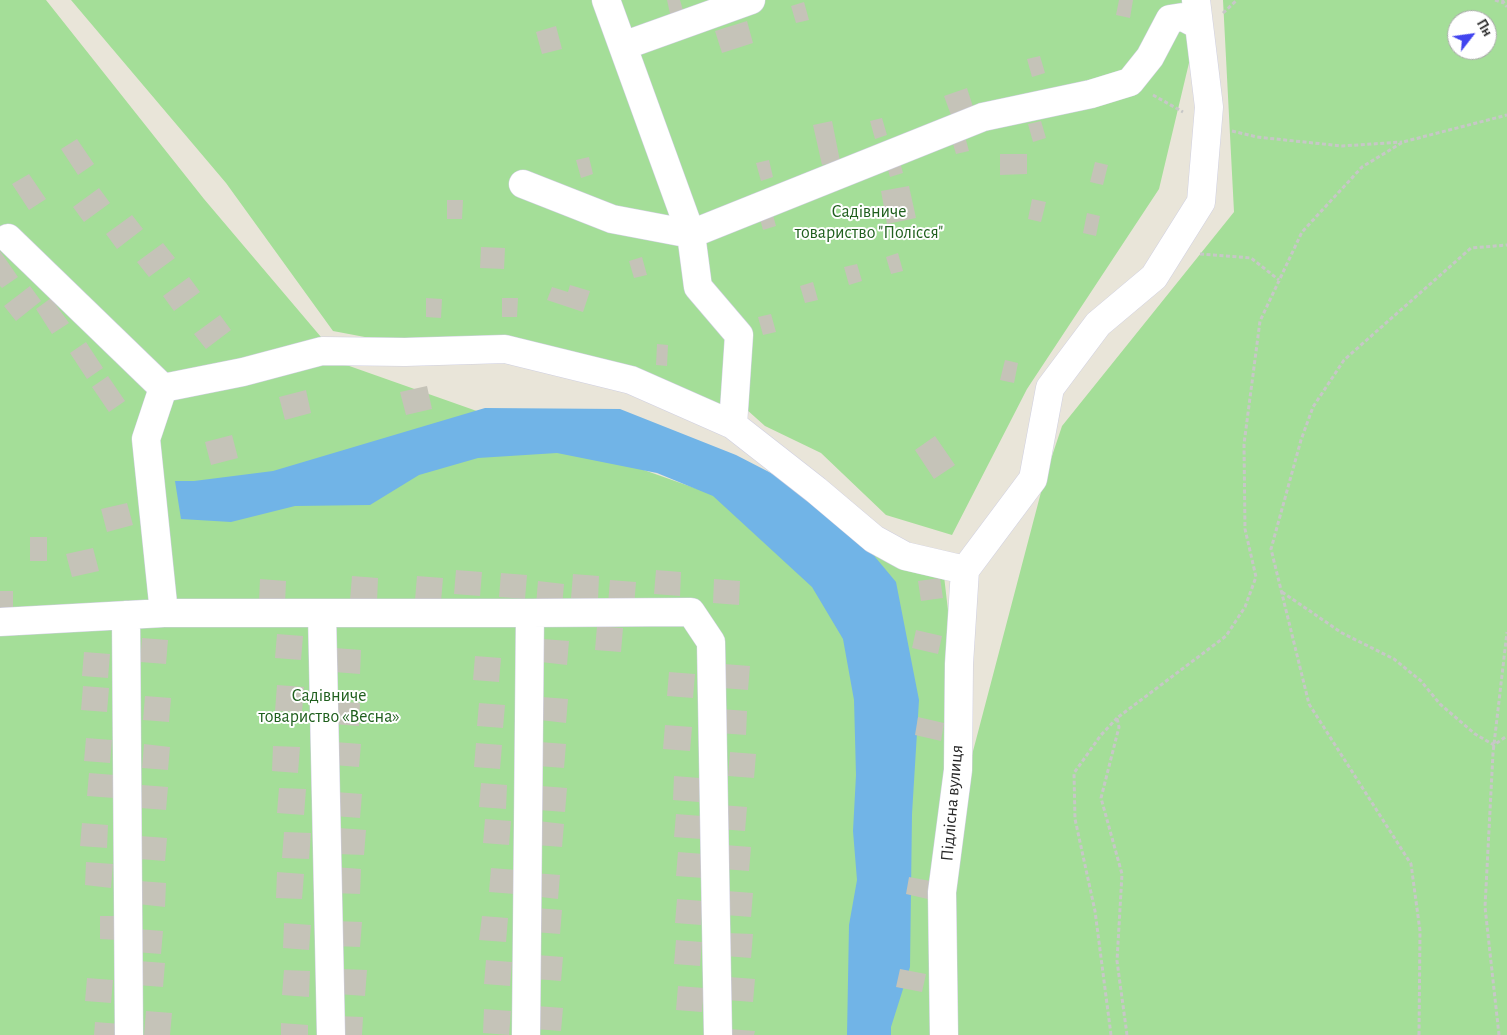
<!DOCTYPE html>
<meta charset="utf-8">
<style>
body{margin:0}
#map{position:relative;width:1507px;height:1035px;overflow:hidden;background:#e9e5d9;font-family:"Alegreya Sans",sans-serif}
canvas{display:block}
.north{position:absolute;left:1447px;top:10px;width:50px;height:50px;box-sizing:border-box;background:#fff;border:1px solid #a9a9a9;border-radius:50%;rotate:60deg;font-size:14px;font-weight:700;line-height:20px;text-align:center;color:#272727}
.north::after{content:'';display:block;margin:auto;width:18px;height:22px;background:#4144ef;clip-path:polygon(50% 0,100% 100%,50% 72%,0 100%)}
</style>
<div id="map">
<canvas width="1507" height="1035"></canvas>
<div class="north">Пн</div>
</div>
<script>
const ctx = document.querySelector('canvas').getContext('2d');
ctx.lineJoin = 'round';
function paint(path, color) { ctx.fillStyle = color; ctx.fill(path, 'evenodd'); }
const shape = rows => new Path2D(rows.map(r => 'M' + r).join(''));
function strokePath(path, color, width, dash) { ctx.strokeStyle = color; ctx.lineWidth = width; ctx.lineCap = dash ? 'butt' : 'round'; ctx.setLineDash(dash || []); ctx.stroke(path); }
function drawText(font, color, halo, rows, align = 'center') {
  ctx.font = font + ' "Alegreya Sans",sans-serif'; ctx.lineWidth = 4; ctx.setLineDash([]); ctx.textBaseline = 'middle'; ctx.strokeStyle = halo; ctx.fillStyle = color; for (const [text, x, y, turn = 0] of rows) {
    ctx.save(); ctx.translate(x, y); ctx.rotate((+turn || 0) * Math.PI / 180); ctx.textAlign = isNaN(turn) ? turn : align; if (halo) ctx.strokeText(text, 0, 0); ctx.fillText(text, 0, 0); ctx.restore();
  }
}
const green = shape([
 [0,0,46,0,204,199,321,337,338,362,944,576,967,774,1045,477,1062,426,1234,212,1223,0,1507,0,1507,1035,0,1035],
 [1457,20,1487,20,1487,50,1457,50],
 [71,0,1193,0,1198,25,1159,189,1027,389,952,535,886,515,821,453,765,426,746,409,333,331,226,183]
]);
const water = shape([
 [485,408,620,409,736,455,831,504,896,582,919,700,912,814,910,967,891,1027,891,1035,847,1035,849,925,857,880,853,831,856,775,854,700,843,639,812,587,713,496,657,473,557,453,478,458,419,475,370,505,295,506,231,522,181,519,175,481,194,481,273,471]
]);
const building = shape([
 [667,0,680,0,684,14,671,18],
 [1119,0,1133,0,1130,18,1116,15],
 [804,2,809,20,796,23,791,6],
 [747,21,753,43,722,53,715,31],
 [556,26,562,49,542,54,536,32],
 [1040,56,1045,73,1032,77,1027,59],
 [967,88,974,110,952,118,944,96],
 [882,118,887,135,875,139,870,121],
 [832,121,840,161,822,165,813,125],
 [1041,121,1046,138,1033,142,1028,124],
 [964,133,969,151,956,154,951,137],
 [77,139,94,164,78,175,61,149],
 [1000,154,1027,154,1027,174,1000,175],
 [898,155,903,173,890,177,885,159],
 [589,157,593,174,581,178,576,160],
 [769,160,773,177,761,181,756,163],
 [1095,162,1108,165,1103,185,1090,182],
 [29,174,46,199,29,210,12,184],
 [909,186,916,218,887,224,881,191],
 [99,188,110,203,84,222,73,207],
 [1032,199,1046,202,1041,222,1028,219],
 [447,200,463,200,462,219,447,219],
 [771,208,776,226,763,230,758,212],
 [1087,213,1100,216,1096,236,1083,233],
 [132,215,143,229,117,249,106,234],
 [163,243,175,258,149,277,137,262],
 [481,247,505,248,504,269,480,268],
 [0,251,18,277,2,288,0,286],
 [898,253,903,271,891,274,886,257],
 [642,257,647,275,634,278,629,261],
 [857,264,862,281,849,285,844,267],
 [189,277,200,292,174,311,163,296],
 [813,282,818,300,805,303,800,286],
 [570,285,590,291,583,312,547,300,552,287,568,292],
 [30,286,41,301,16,321,4,306],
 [51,298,69,323,52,334,36,309],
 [426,298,442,299,441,318,426,317],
 [502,298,518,298,517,317,502,317],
 [771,314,776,332,763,335,758,317],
 [220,315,231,330,206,349,194,334],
 [86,342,103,368,87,379,70,353],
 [657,344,668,345,667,366,656,365],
 [1005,360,1018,363,1014,383,1000,380],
 [108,376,125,401,109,412,92,387],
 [427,386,432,409,406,415,400,392],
 [306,390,311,413,285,420,279,397],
 [232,435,238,458,211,465,205,442],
 [935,436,955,465,934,479,915,450],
 [127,503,133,525,107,532,101,509],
 [30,537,47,537,47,561,30,561],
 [93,548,99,571,72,577,66,554],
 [456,570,482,572,480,596,454,594],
 [656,570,681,572,680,596,654,594],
 [501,573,527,575,525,599,499,597],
 [573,574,599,576,598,600,571,598],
 [352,576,378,578,377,602,350,600],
 [417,576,443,578,441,602,415,600],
 [940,578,943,598,921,601,918,581],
 [260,579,286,581,285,604,259,602],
 [714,579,740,581,739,605,713,603],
 [610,580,636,582,634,606,608,604],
 [538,581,564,584,562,607,536,605],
 [0,591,13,591,13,614,0,614],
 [597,626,623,628,621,652,595,650],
 [916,630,942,636,938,654,912,648],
 [277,634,303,636,301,660,275,658],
 [142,638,168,640,166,664,140,662],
 [543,639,569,641,567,665,541,662],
 [335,648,361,650,360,674,334,672],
 [84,652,110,654,108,678,82,676],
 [475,656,501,658,499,682,473,680],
 [724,664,750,666,748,690,722,688],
 [669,672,695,674,693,698,667,696],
 [277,685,304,687,302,712,275,711],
 [83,686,109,688,107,712,81,710],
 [145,696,171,698,169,722,143,720],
 [542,697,568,699,566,723,540,720],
 [334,701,360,703,359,726,333,724],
 [479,703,505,705,503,728,477,726],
 [721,709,747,711,746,735,719,733],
 [918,717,944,723,941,741,915,735],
 [665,725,692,727,690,751,663,749],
 [86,738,112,740,110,763,84,761],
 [335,742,361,744,359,767,333,765],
 [540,742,566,744,564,768,538,766],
 [476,743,502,745,500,769,474,767],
 [144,744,170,747,168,770,142,768],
 [273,746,300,747,298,773,272,771],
 [730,752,756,754,754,778,728,776],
 [89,773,115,775,114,798,87,796],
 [674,776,700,778,699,802,673,800],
 [481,783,507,785,506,809,479,807],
 [142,785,168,787,166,810,140,808],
 [541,786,567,788,565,812,539,810],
 [279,788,306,789,304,815,277,813],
 [336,792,362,794,360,818,334,816],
 [721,805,747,807,745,831,719,829],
 [676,814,702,816,701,839,674,837],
 [485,819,511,821,509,845,483,843],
 [538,821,564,824,562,847,536,845],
 [82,823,108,825,107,848,80,846],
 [339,828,366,830,364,855,337,854],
 [284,832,311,833,309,859,282,858],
 [140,836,167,838,165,861,139,859],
 [725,845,751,847,749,871,723,869],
 [678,852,704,854,703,878,676,876],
 [86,862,113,864,111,888,85,885],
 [335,867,361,869,360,894,333,893],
 [491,868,517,870,515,894,489,892],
 [277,872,304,874,302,899,276,898],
 [534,873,560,875,558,899,532,896],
 [909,877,936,882,932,900,906,894],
 [140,881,166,883,165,907,138,904],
 [727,891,753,893,751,917,725,915],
 [677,899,703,901,701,925,675,923],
 [536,908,562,910,560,934,534,932],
 [100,916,117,916,117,940,100,939],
 [482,916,508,918,506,942,479,940],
 [335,921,362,922,360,947,334,946],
 [284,923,311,925,309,950,283,948],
 [137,929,163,931,161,954,135,952],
 [727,933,753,934,751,958,725,956],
 [676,940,702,942,700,966,674,964],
 [537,955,563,957,561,981,535,979],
 [486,960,512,962,510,986,484,984],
 [139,961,165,963,163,987,137,985],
 [340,969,367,970,365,996,338,994],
 [900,969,926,974,922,992,896,987],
 [284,970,310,971,309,997,282,995],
 [729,977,755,979,753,1002,727,1000],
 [87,978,113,980,111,1003,85,1001],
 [678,986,704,988,702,1012,676,1010],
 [537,1006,563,1008,561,1031,535,1029],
 [484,1009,511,1011,509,1035,483,1033],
 [146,1011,172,1013,170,1035,144,1035],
 [337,1016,363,1017,362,1035,336,1035],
 [95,1022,121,1024,120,1035,94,1035],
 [281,1023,308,1025,308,1035,281,1035],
 [729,1029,755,1031,754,1035,728,1035]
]);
const path = shape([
 [1495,0,1504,3],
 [1502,0,1507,7],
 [1223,13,1237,0],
 [1153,95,1183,112],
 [1232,131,1257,137,1342,146,1402,142],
 [1200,254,1251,258,1279,280],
 [1282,592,1342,633,1394,659,1421,681,1440,704,1475,734,1494,745,1507,736],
 [1111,1035,1095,911,1075,819,1074,773,1101,735,1117,718],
 [1127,1035,1117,961,1122,874,1101,798,1119,727,1117,718,1226,636,1245,607,1256,577,1245,529,1244,444,1260,321,1302,232,1362,167,1403,142,1507,115],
 [1419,1035,1420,931,1411,864,1309,704,1271,549,1301,440,1313,407,1344,360,1471,248,1507,245],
 [1499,1035,1485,907,1493,753,1507,632]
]);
const minor = shape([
 [606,0,691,234,983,117,1091,94,1130,82,1150,57,1170,19,1183,17,1198,25],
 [623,46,751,0],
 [523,184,612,219,691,234,698,287,739,335,733,425],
 [8,238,163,388],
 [965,570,1033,479,1050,388,1098,324,1154,277,1201,202,1209,107,1196,0],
 [164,613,146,439,163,388,243,372,322,351,405,352,505,349,631,380,733,425,816,490,874,539,905,556,965,570],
 [322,613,331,1035],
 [530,613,691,612,711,642,718,1035],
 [126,615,129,1035],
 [0,622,164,613,530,613,526,1035],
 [944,1035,942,892,958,770,959,664,965,570]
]);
const parkNames = [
 ["Садівниче",869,212],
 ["товариство \"Полісся\"",869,233],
 ["Садівниче",329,696],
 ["товариство «Весна»",329,717]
];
const streetNames = [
 ["Підлісна вулиця",952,803,-85]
];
paint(green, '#a4de98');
paint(water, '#71b4e7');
paint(building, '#c5c3b8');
strokePath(minor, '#cfcfe0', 29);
strokePath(path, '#c7c7c7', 3, [4, 2.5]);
strokePath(minor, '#fff', 28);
drawText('18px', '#1f5f1d', '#fff', parkNames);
drawText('18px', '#272727', '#fff', streetNames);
</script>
